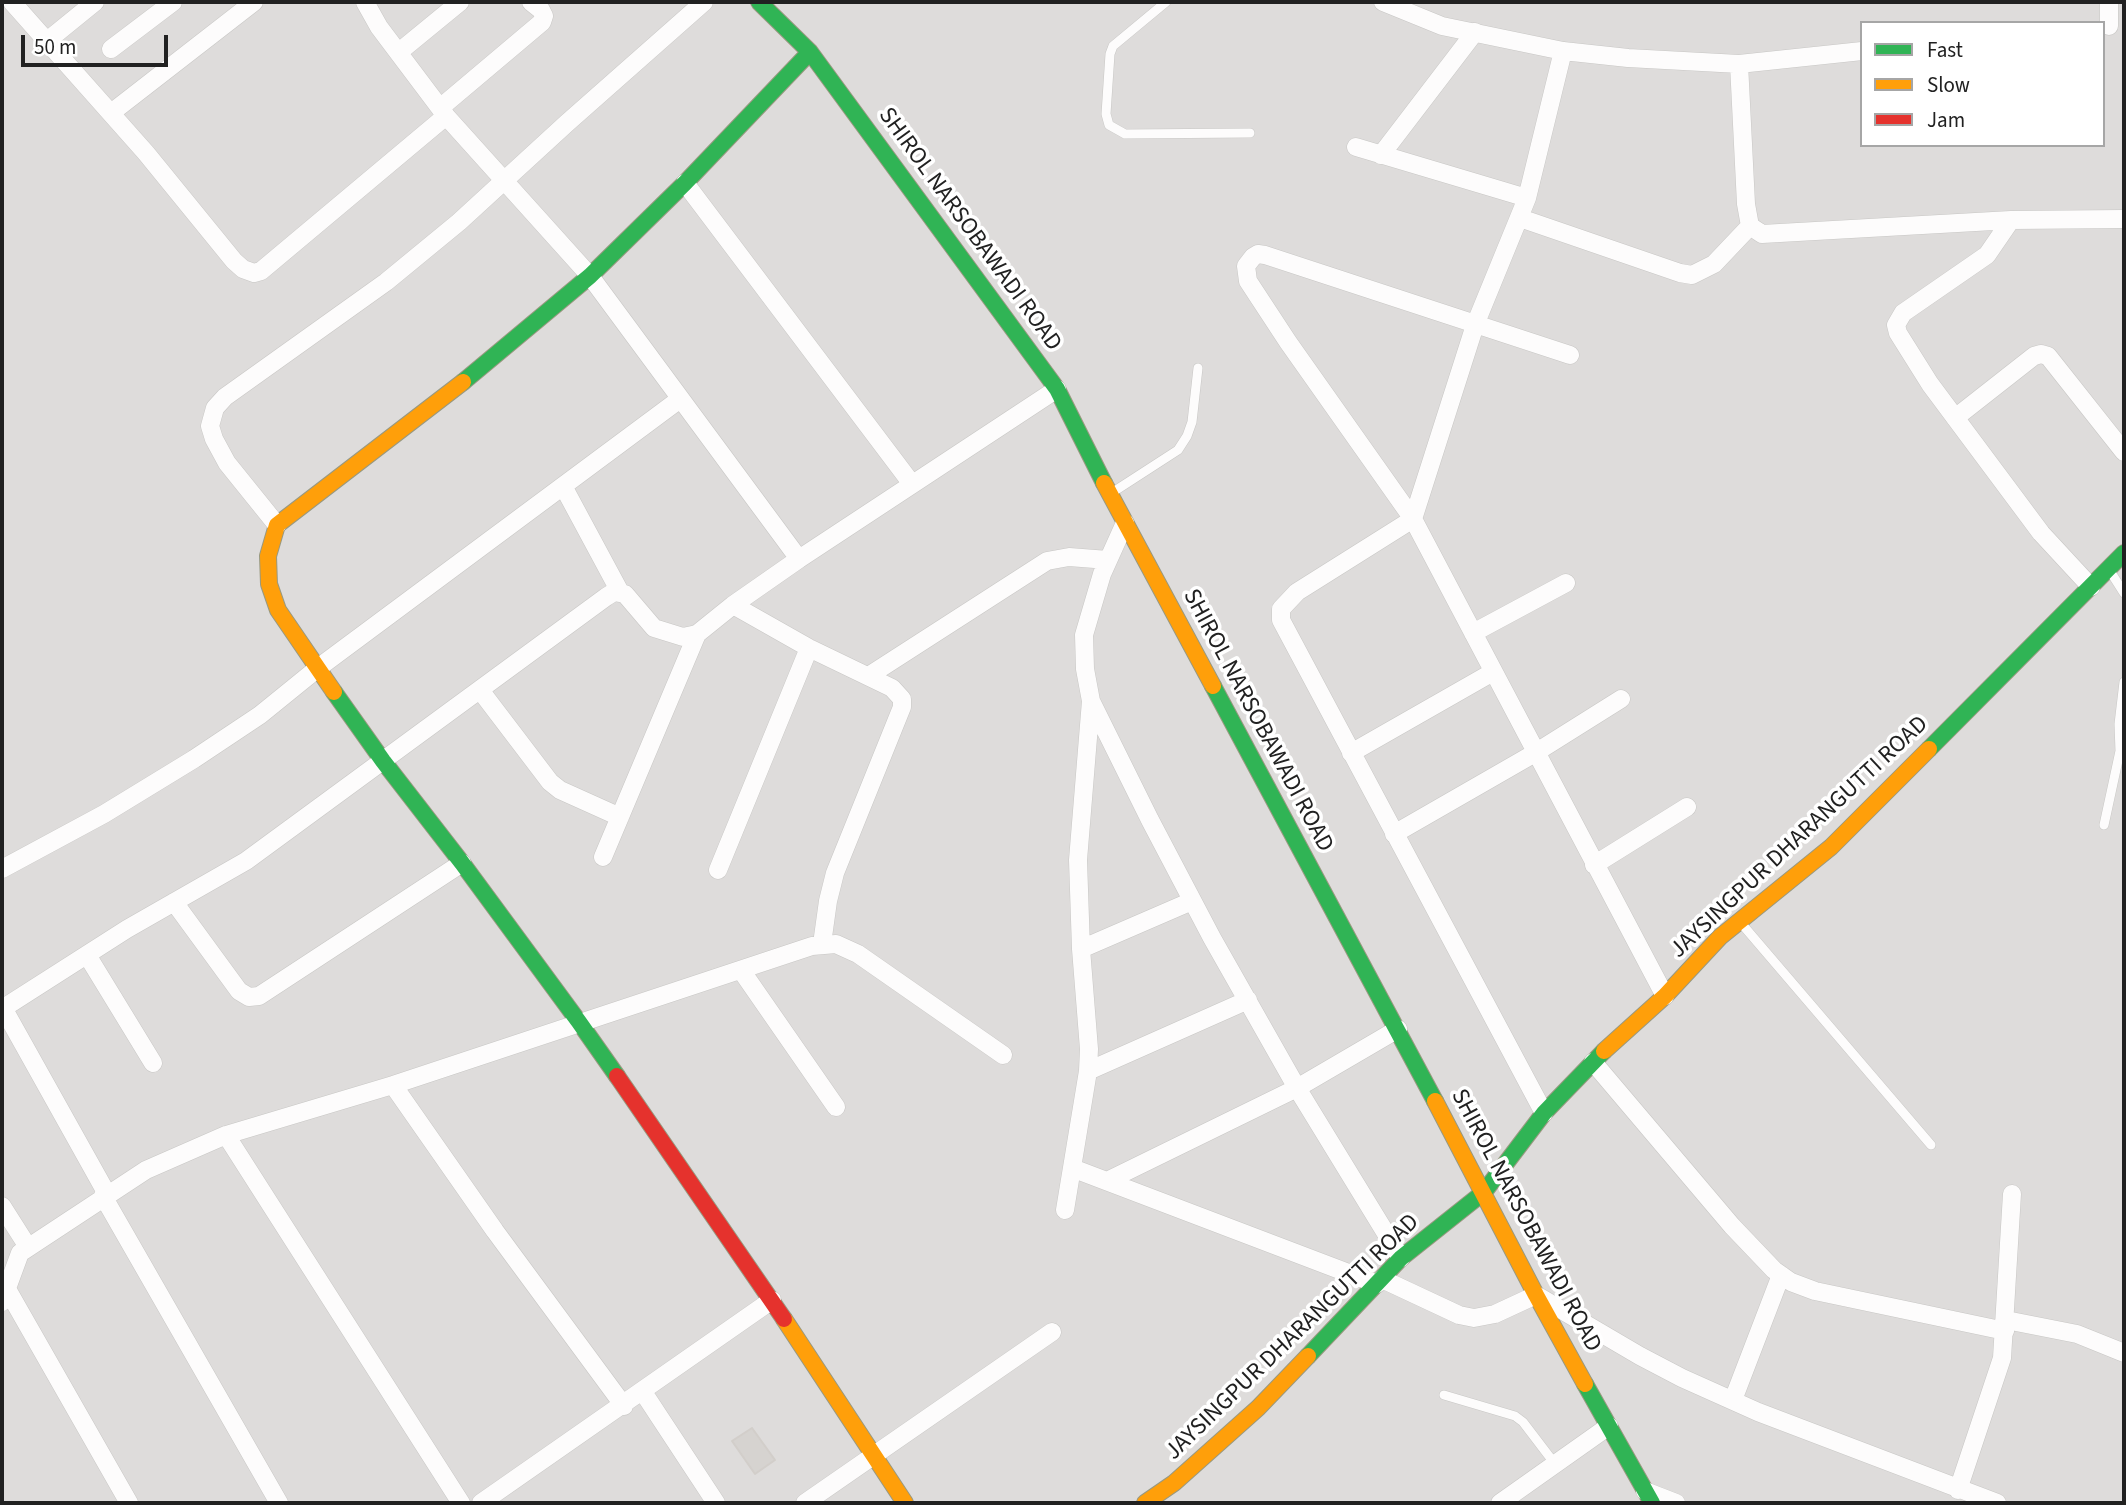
<!DOCTYPE html>
<style>
body{margin:0}
#map{position:relative;width:2126px;height:1505px;overflow:hidden;background:#efece9;font-family:"Source Sans 3",sans-serif}
canvas{display:block}
.frame{position:absolute;inset:0;border:4px solid #212121;pointer-events:none}
.legend{position:absolute;left:1860px;top:21px;width:245px;height:126px;box-sizing:border-box;background:#fff;border:2px solid #a6a6a6;margin:0;padding:9px 12px;list-style:none;font-size:21px;color:#212121}
.legend li{display:flex;align-items:center;gap:14px;height:35px}
.legend b{width:35px;border:2px solid #a6a6a6}
.scale{position:absolute;left:21px;top:35px;width:147px;height:32px;box-sizing:border-box;border:4px solid #212121;border-top:0;padding-left:9px;font-size:21px;line-height:24px;white-space:nowrap;color:#212121;-webkit-text-stroke:5px #fff;paint-order:stroke}
</style>
<div id="map">
<canvas width="2126" height="1505"></canvas>
<div class="frame"></div>
<ul class="legend">
<li><b style="height:9px;background:#30b455"></b>Fast</li>
<li><b style="height:9px;background:#ff9f0a"></b>Slow</li>
<li><b style="height:9px;background:#e5322d"></b>Jam</li>
</ul>
<div class="scale">50 m</div>
</div>
<script>
const ctx = document.querySelector('canvas').getContext('2d');
ctx.lineJoin = 'round';
function paint(path, color) { ctx.fillStyle = color; ctx.fill(path, 'evenodd'); }
const shape = rows => new Path2D(rows.map(r => 'M' + r).join(''));
function strokePath(path, color, width, dash) { ctx.strokeStyle = color; ctx.lineWidth = width; ctx.lineCap = dash ? 'butt' : 'round'; ctx.setLineDash(dash || []); ctx.stroke(path); }
function drawText(font, color, halo, rows, align = 'center') {
  ctx.font = font + ' "Source Sans 3",sans-serif'; ctx.lineWidth = 7; ctx.setLineDash([]); ctx.textBaseline = 'middle'; ctx.strokeStyle = halo; ctx.fillStyle = color; for (const [text, x, y, turn = 0] of rows) {
    ctx.save(); ctx.translate(x, y); ctx.rotate((+turn || 0) * Math.PI / 180); ctx.textAlign = isNaN(turn) ? turn : align; if (halo) ctx.strokeText(text, 0, 0); ctx.fillText(text, 0, 0); ctx.restore();
  }
}
const residential = shape([
 [2,2,2124,2,2124,1503,2,1503],
 [1862,23,2103,23,2103,145,1862,145]
]);
const building = shape([
 [752,1428,775,1460,755,1474,732,1441,752,1428]
]);
const lane = shape([
 [1166,2,1113,46,1110,54,1106,114,1109,125,1125,134,1250,133],
 [1110,494,1178,450,1187,436,1192,422,1198,368],
 [2110,571,2124,593],
 [2104,825,2120,751,2119,724,2124,682],
 [1741,923,1931,1145],
 [1444,1395,1515,1416,1523,1422,1555,1464]
]);
const street = shape([
 [12,2,146,153,234,261,243,269,254,273,261,271,446,116],
 [365,2,379,27,446,116,590,276,799,559],
 [1383,2,1442,26,1563,51,1628,58,1739,64,1862,51],
 [2109,26,2109,2],
 [47,41,95,2],
 [111,49,173,2],
 [1563,51,1527,198,1475,325,1413,519,1665,996],
 [399,52,460,2],
 [1739,64,1746,204,1750,226,1762,234,2011,220,2124,219],
 [440,108,542,22,544,16,541,10,531,2],
 [111,113,254,2],
 [1356,147,1527,198],
 [1381,155,1475,32],
 [685,183,912,484],
 [1520,218,1680,273,1692,275,1714,264,1750,226],
 [2011,220,1987,255,1903,313,1896,325,1898,333,1930,384,2041,533,2091,587],
 [1955,418,2034,356,2041,354,2048,356,2124,452],
 [563,486,620,592],
 [1125,523,1102,574,1084,635,1085,669,1091,701,1150,820,1212,938,1297,1088,1401,1258],
 [277,525,227,463,214,439,210,426,215,408,225,397,386,282,459,222,567,123,704,2],
 [733,605,809,648,892,688,902,699,902,707,835,873,828,901,822,944],
 [1473,633,1566,583],
 [870,675,1047,561,1069,557,1108,560],
 [480,690,550,782,560,790,620,817],
 [1351,753,1493,672],
 [1394,834,1535,753,1621,699],
 [603,857,697,634],
 [1594,865,1687,807],
 [2,869,104,814,194,759,260,715,318,668,680,399],
 [718,870,809,648],
 [174,902,239,991,249,997,259,996,462,863],
 [1081,949,1192,901],
 [87,955,153,1063],
 [741,970,836,1107],
 [2,1006,107,1194],
 [2,1009,127,929,246,861,606,597,614,592,625,594,654,628,683,637,697,634,733,605,799,559,1057,389],
 [1593,1062,1732,1226,1774,1270,1791,1282,1815,1291,2005,1331],
 [1088,1071,1248,1000],
 [393,1085,495,1231,624,1406],
 [1544,1113,1281,620,1281,609,1297,592,1413,519,1288,342,1248,281,1246,266,1253,257,1258,254,1265,255,1570,355],
 [226,1135,461,1503],
 [1072,1168,1377,1284],
 [1107,1181,1297,1088,1398,1029],
 [103,1196,279,1503],
 [2,1206,28,1247],
 [1065,1210,1088,1071,1089,1049,1081,949,1078,860,1091,701],
 [1382,1279,1459,1315,1474,1318,1495,1314,1536,1295,1640,1356,1682,1378,1758,1412,1997,1503],
 [7,1289,129,1503],
 [2,1302,20,1253,146,1170,226,1135,393,1085,812,946,836,944,858,954,1003,1055],
 [2006,1320,2077,1334,2124,1353],
 [643,1392,716,1503],
 [1733,1400,1781,1275],
 [1958,1490,2002,1358,2012,1194],
 [1645,1491,1676,1503],
 [481,1503,772,1300],
 [805,1503,1052,1332],
 [1500,1503,1609,1426]
]);
const fast = shape([
 [759,2,810,52,1057,389,1104,483],
 [463,382,590,276,685,183,810,52],
 [1213,686,1435,1101],
 [334,692,383,761,462,863,579,1022,617,1076],
 [1929,749,2124,553],
 [1308,1356,1401,1258,1484,1192,1544,1113,1604,1051],
 [1585,1384,1652,1503]
]);
const slow = shape([
 [1104,483,1213,686],
 [334,692,278,610,269,584,268,556,277,525,463,382],
 [1604,1051,1665,996,1720,937,1831,847,1929,749],
 [1435,1101,1536,1295,1585,1384],
 [784,1319,905,1503],
 [1145,1503,1174,1483,1258,1408,1308,1356]
]);
const jam = shape([
 [617,1076,784,1319]
]);
const streetNames = [
 ["SHIROL NARSOBAWADI ROAD",969,230,54],
 ["SHIROL NARSOBAWADI ROAD",1257,721,62],
 ["JAYSINGPUR DHARANGUTTI ROAD",1800,838,-43],
 ["SHIROL NARSOBAWADI ROAD",1525,1221,62],
 ["JAYSINGPUR DHARANGUTTI ROAD",1293,1338,-44]
];
paint(residential, '#dedcdb');
paint(building, '#d6d3d0');
strokePath(building, '#d2ceca', 2);
strokePath(lane, '#c8c7c5', 10);
strokePath(street, '#c8c7c5', 19);
strokePath(fast, '#999980', 18);
strokePath(slow, '#999980', 18);
strokePath(jam, '#999980', 18);
strokePath(lane, '#fdfcfc', 9);
strokePath(street, '#fdfcfc', 18);
strokePath(fast, '#30b455', 16);
strokePath(slow, '#ff9f0a', 16);
strokePath(jam, '#e5322d', 16);
drawText('24px', '#212121', '#fff', streetNames);
</script>
